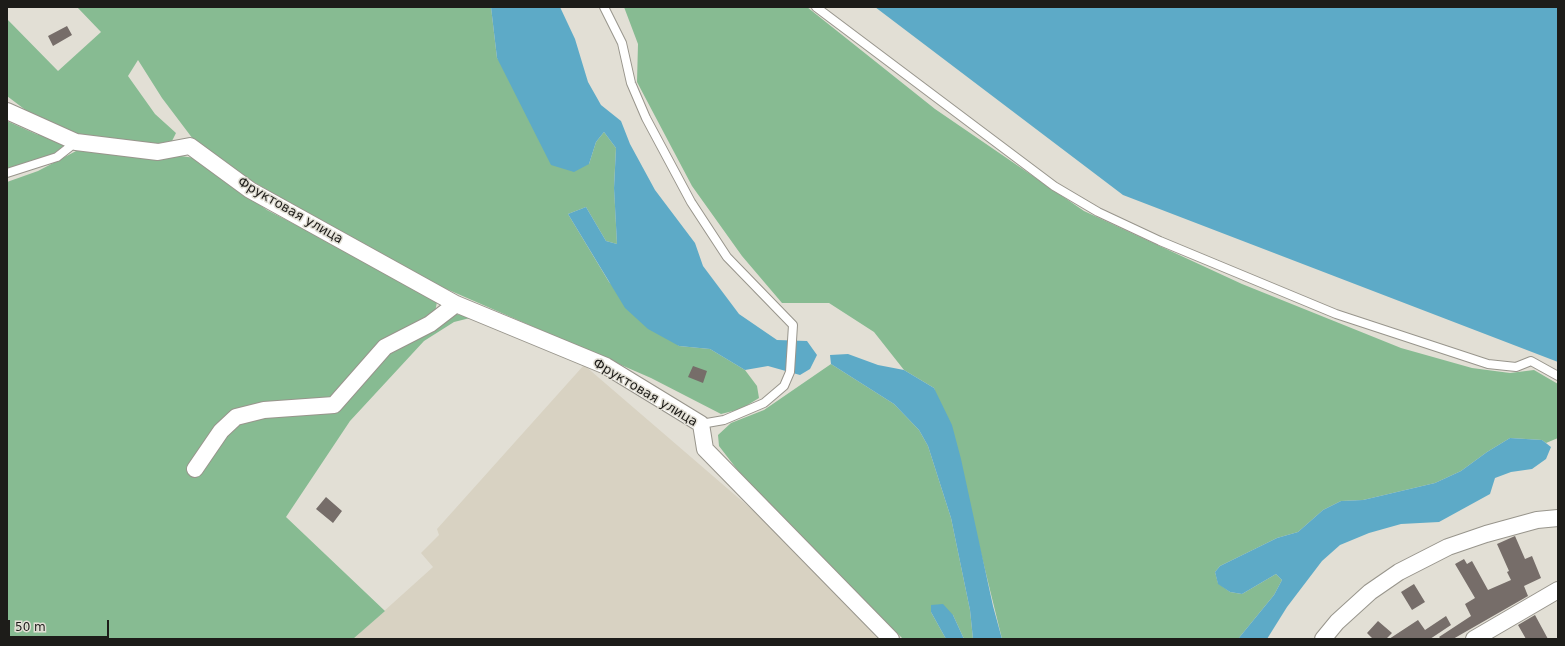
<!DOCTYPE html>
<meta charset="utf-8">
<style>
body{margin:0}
#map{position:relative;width:1565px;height:646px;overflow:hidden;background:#e2dfd5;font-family:"DejaVu Sans",sans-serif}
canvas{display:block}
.frame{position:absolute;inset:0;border:8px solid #1d1c19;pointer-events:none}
.scale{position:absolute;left:8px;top:620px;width:101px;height:18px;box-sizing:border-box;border:2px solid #1d1c19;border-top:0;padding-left:5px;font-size:12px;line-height:14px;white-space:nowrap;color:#1d1c19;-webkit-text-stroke:3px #e2dfd5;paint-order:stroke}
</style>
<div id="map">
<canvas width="1565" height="646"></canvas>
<div class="frame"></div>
<div class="scale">50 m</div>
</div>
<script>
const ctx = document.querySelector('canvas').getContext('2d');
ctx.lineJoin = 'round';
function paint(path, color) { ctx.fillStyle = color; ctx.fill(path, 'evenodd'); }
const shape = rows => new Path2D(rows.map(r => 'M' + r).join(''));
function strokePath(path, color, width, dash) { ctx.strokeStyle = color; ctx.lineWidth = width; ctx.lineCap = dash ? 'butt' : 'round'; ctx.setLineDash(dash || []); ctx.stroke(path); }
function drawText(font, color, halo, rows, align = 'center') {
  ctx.font = font + ' "DejaVu Sans",sans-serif'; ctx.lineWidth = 3; ctx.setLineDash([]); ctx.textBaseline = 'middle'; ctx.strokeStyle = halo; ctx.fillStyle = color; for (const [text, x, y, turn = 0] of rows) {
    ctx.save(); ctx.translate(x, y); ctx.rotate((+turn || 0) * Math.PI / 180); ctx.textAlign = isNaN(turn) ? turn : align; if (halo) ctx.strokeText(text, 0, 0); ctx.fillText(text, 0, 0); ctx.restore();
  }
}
const built = shape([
 [584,365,785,538,878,639,353,639,433,567,421,553,439,535,437,529]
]);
const green = shape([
 [77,7,491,7,497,58,589,164,596,142,604,132,616,148,614,187,617,244,606,241,586,207,568,214,609,282,679,346,710,349,745,370,757,386,759,398,741,409,721,414,651,378,412,274,238,173,196,143,162,98,138,60,128,76,155,114,176,133,172,141,146,146,80,137,36,118,7,96,7,19,58,71,101,32],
 [624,7,807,7,935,109,1084,211,1242,284,1401,348,1472,368,1510,373,1534,370,1558,384,1558,438,1546,443,1542,440,1510,438,1487,452,1461,471,1435,483,1363,500,1341,501,1323,510,1298,532,1277,538,1220,566,1215,572,1218,583,1230,592,1242,594,1276,574,1282,580,1274,595,1238,639,1002,639,978,541,934,388,904,370,874,332,829,303,782,303,742,256,692,186,637,82,638,44],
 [7,121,36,134,67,143,54,154,7,169],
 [78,150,156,160,181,156,195,158,267,210,325,240,437,302,435,312,413,327,379,344,351,382,330,400,304,404,258,405,238,410,223,422,317,413,340,408,361,387,386,352,456,314,474,317,454,322,424,341,350,421,286,517,385,611,353,639,7,639,7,182,38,171],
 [831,364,894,404,919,430,928,446,951,518,970,610,973,639,964,639,953,615,931,612,946,639,903,639,749,485,719,446,718,435,731,423,764,410]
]);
const water = shape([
 [491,7,560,7,575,39,588,82,601,105,621,121,630,144,655,190,695,243,703,266,739,314,777,340,807,341,817,355,810,369,800,375,768,366,745,370,710,349,679,346,648,329,625,308,568,214,586,207,606,241,617,244,614,188,616,148,604,132,596,142,589,164,574,172,551,165,497,58],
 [875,7,1558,7,1558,362,1123,195],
 [848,354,878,365,904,370,934,388,952,425,961,459,993,606,1002,639,973,639,970,610,951,518,928,446,919,430,894,404,831,364,830,355],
 [1510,438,1542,440,1551,447,1546,459,1532,469,1511,472,1495,478,1490,494,1439,522,1401,524,1369,533,1340,545,1322,561,1287,607,1267,639,1238,639,1274,595,1282,580,1276,574,1242,594,1230,592,1218,584,1215,572,1220,566,1277,538,1298,532,1323,510,1341,501,1363,500,1435,483,1461,471,1487,452],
 [943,604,953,615,964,639,946,639,931,612,931,605]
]);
const building = shape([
 [67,26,72,35,53,46,48,36],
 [693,366,707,371,703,383,688,377],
 [326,497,342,511,333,523,316,509],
 [1515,536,1525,559,1532,556,1541,578,1524,586,1528,596,1453,639,1441,639,1439,637,1471,616,1465,604,1475,598,1455,564,1464,559,1467,564,1472,561,1488,590,1511,580,1507,572,1509,571,1497,544],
 [1414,584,1425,602,1412,610,1401,592],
 [1535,615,1548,639,1526,639,1518,625],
 [1446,616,1451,625,1430,639,1389,639,1418,620,1425,630],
 [1378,621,1392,633,1386,639,1373,639,1367,633]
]);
const lane = shape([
 [604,7,622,43,631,83,646,118,691,202,727,257,793,325,790,372,784,386,764,403,724,420,701,424],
 [816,7,1054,186,1098,212,1160,241,1336,314,1488,364,1516,367,1531,361,1558,376],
 [7,173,57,157,76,142]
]);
const street = shape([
 [7,111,76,142,158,152,190,146,250,190,456,304,606,366,701,424,705,449,891,639],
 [195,469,221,431,236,417,264,410,334,405,385,347,430,324,456,304],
 [1323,639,1337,622,1370,592,1399,572,1448,547,1486,534,1537,520,1558,518],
 [1474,639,1558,590]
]);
const streetNames = [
 ["Фруктовая улица",290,211,30],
 ["Фруктовая улица",645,393,31]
];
paint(built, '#d8d2c2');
paint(green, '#87bb92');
paint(water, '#5daac7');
paint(building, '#766d69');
strokePath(lane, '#98958c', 10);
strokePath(street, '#98958c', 18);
strokePath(lane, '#fff', 8);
strokePath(street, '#fff', 16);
drawText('13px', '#1d1c19', '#e2dfd5', streetNames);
</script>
